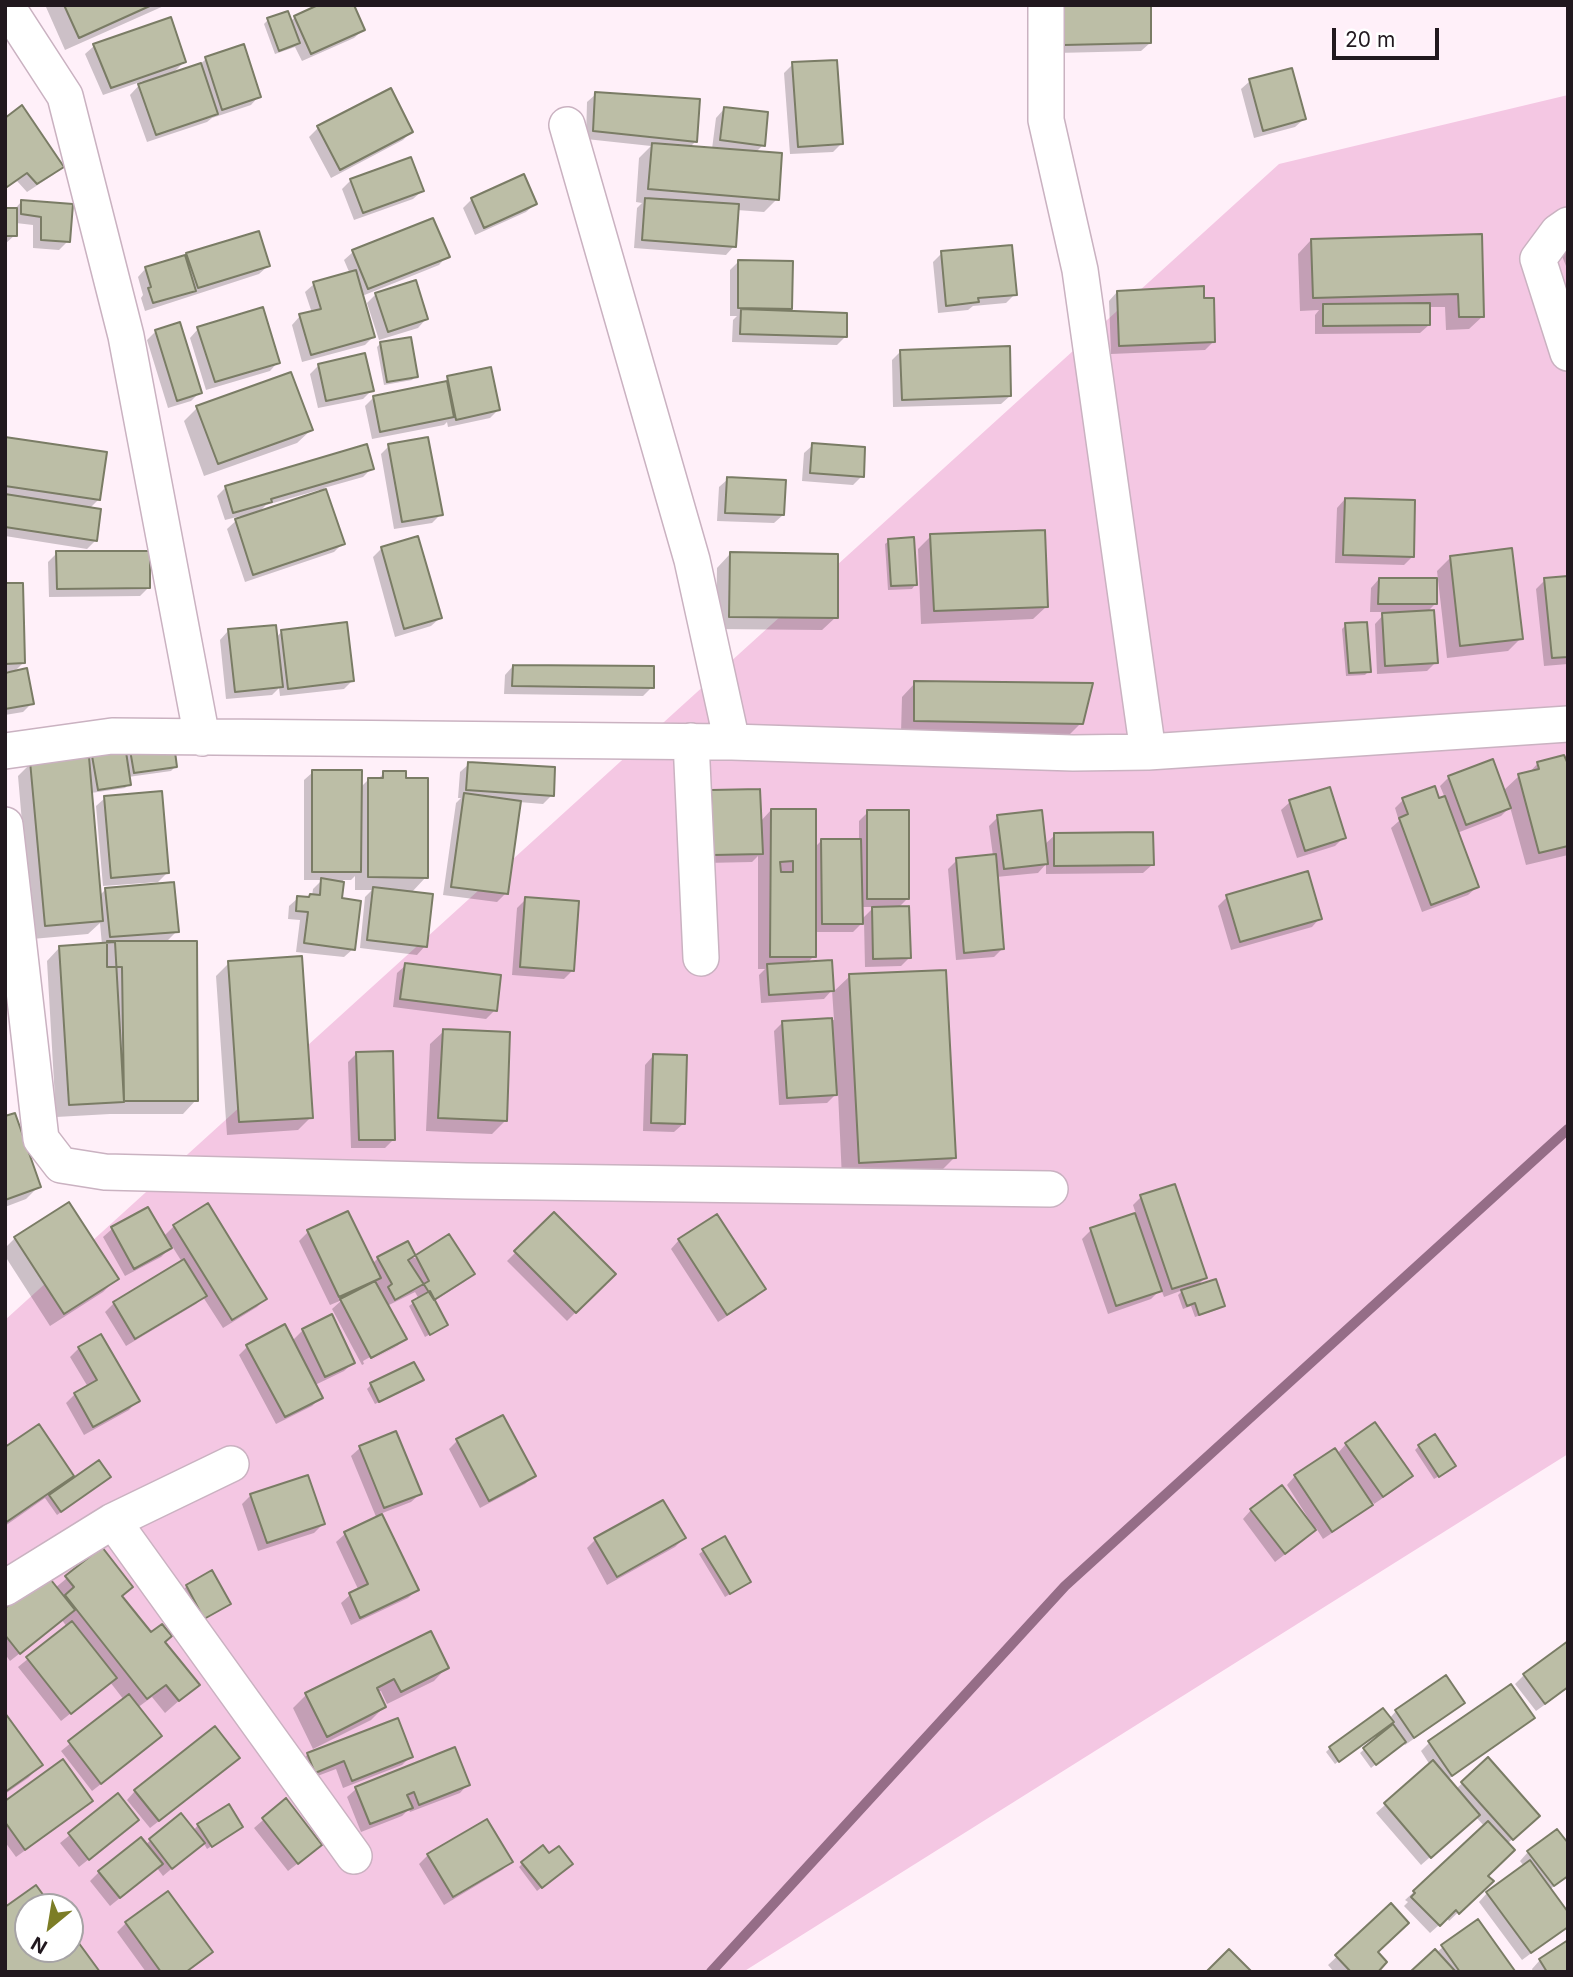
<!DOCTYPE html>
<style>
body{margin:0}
#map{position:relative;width:1573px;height:1977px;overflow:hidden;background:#fff0f9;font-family:Inter,sans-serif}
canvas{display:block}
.frame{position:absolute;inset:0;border:7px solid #21181e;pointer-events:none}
.north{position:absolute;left:14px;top:1893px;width:70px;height:70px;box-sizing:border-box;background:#fff;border:2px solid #a6a3a5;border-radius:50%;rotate:210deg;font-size:19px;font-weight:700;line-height:28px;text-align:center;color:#21181e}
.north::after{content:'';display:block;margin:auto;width:24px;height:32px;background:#7c7d26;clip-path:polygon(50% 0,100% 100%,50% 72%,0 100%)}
.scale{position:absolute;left:1332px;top:28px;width:107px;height:32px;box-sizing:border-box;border:4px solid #21181e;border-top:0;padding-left:9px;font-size:21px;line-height:24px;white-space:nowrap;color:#21181e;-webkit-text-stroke:5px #fff;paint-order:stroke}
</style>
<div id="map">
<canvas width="1573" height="1977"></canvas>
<div class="frame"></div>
<div class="north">N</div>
<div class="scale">20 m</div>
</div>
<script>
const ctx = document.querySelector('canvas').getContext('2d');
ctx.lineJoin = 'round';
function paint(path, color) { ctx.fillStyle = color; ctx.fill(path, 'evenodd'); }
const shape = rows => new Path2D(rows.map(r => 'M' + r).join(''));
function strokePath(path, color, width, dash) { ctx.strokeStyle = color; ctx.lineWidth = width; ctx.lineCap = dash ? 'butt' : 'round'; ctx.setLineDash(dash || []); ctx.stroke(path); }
const green = shape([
 [1568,95,1568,1454,743,1972,5,1972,5,1320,1279,164],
 [28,1907,70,1907,70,1949,28,1949]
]);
const shadow = shape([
 [48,5,166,5,65,50,46,7],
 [322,5,363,30,354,38,302,61,295,47,275,54,264,24,268,20,290,22,295,17],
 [1063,5,1150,43,1141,51,1056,53],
 [94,46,184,62,171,75,199,65,206,59,259,96,251,105,212,118,207,122,147,142,130,95,143,81,103,95,85,54],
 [793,64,842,143,833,152,790,154,784,73],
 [1250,81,1304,119,1295,127,1254,138,1241,89],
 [390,91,411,132,403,140,331,178,309,137,318,128],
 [596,94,696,141,690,147,712,149,716,118,724,109,763,145,755,153,777,199,764,212,737,210,734,246,726,255,634,248,637,208,642,203,636,202,639,158,651,146,586,139,587,102],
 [5,120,62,167,53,175,27,192,17,181,5,189],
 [351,180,422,191,413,199,354,220,342,189],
 [472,199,535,204,526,212,475,235,463,208],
 [21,202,71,206,68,241,59,250,33,248,33,225,16,223,15,235,5,244,5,210,14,210],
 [1480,236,1483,316,1469,329,1446,330,1445,307,1428,307,1429,325,1420,333,1315,334,1315,315,1319,310,1300,311,1298,254,1311,240],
 [1568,243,1568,271,1560,251],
 [353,252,447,256,439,265,362,296,373,337,365,345,302,362,292,325,300,316,312,313,305,292,314,284,350,274,344,260],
 [942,253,1015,294,1006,303,973,306,968,310,938,313,933,262],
 [187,255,268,266,259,274,145,311,141,298,143,295,138,277,146,268],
 [739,261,790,308,786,313,845,337,837,345,732,342,733,320,737,316,730,316,730,270],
 [1117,292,1214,341,1205,350,1111,354,1109,301],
 [376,294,426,319,418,328,379,340,367,303],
 [198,329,278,362,270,371,206,390,190,338],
 [156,331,200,392,191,401,168,408,147,340],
 [381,343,416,376,412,380,384,385,377,347],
 [901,351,1010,396,1001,404,893,407,892,360],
 [319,365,372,390,363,399,318,408,310,374],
 [448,378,499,409,490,418,448,427,447,422,444,425,372,439,365,406,373,398,442,384],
 [197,408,311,430,297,443,204,476,184,421],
 [5,438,99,499,89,509,96,540,87,549,5,536],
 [813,445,862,476,853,485,802,481,804,453],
 [389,446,441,514,432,523,394,529,381,454],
 [372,468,363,477,324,488,343,543,334,552,245,582,227,529,241,516,225,520,217,496,226,487],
 [319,490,320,493,258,513,266,505],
 [728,479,783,515,774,523,717,521,719,487],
 [1345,499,1413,556,1404,565,1335,563,1337,508],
 [931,536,1047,606,1033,619,921,624,918,549],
 [889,541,915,585,912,589,888,590,885,544],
 [382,548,440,618,431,626,395,637,373,557],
 [57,553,149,587,140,596,49,597,48,562],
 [730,554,836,617,822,630,716,629,717,568],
 [1451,557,1521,638,1508,651,1447,658,1437,571],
 [1568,578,1568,664,1544,666,1536,589,1545,580],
 [1379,579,1436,603,1427,612,1436,662,1427,671,1377,674,1375,624,1386,612,1370,612,1371,588],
 [5,585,23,663,13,673,32,703,23,712,5,715,5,675,12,673,11,671,5,671],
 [1346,625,1369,671,1365,675,1346,676,1342,629],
 [228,631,276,638,282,631,352,681,344,689,280,696,279,688,272,695,226,699,220,640],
 [513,666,652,687,643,696,504,694,505,675],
 [915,683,1081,723,1068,736,901,733,902,697],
 [131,751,175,767,171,771,128,777,129,784,125,788,91,793,99,896,106,889,177,931,165,943,196,1100,183,1114,110,1114,56,1117,47,961,60,947,102,945,100,923,88,934,32,939,18,776,31,763,89,759,88,756,125,758],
 [1538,763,1568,765,1568,855,1526,865,1510,807,1501,816,1457,833,1477,887,1468,895,1422,912,1391,828,1399,821,1395,808,1403,800,1438,801,1445,798,1440,786,1449,777,1503,791,1519,776,1528,774],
 [469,764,552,795,543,804,519,802,506,893,497,902,443,895,456,803,461,798,458,798,460,772],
 [313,772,360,788,368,780,377,780,384,773,426,877,411,893,425,946,417,955,360,948,365,897,372,890,355,890,355,876,351,880,343,880,340,900,353,949,344,957,296,952,300,920,288,919,289,906,298,898,308,899,312,896,313,889,322,880,304,880,304,780],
 [712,792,760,822,771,810,814,848,821,841,859,840,859,821,868,812,907,899,898,908,910,957,901,966,865,967,864,921,853,932,814,932,814,956,806,964,830,962,832,993,850,976,955,1157,937,1175,842,1179,838,1092,827,1103,779,1105,774,1031,783,1022,834,1020,832,990,824,999,761,1003,759,975,765,969,758,969,758,856,752,862,705,863,703,800],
 [861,907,874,907,861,920],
 [105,798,167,873,158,882,103,886,96,806],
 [1290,802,1344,837,1335,846,1297,858,1281,810],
 [998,817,1044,845,1055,835,1152,865,1143,873,1046,874,1046,864,1038,873,996,877,1003,948,994,957,956,960,948,869,957,860,993,856,989,826],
 [1227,897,1320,918,1312,927,1231,950,1218,906],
 [526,899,572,971,564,979,512,975,517,908],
 [229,963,311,1117,298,1130,227,1135,216,976],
 [406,965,495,1010,486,1019,393,1007,397,973],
 [444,1031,505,1121,492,1134,426,1131,430,1044],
 [357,1053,394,1139,385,1148,351,1148,348,1062],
 [653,1056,683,1124,674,1132,643,1131,645,1065],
 [5,1118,39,1186,26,1199,5,1207],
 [1141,1197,1205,1278,1195,1288,1223,1305,1219,1309,1195,1317,1191,1306,1183,1309,1178,1295,1183,1290,1164,1297,1161,1289,1151,1299,1108,1314,1082,1239,1091,1230,1136,1214,1133,1205],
 [208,1206,265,1299,257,1307,223,1328,203,1297,196,1304,126,1346,105,1312,114,1303,182,1262,172,1246,161,1257,125,1276,103,1237,112,1229,147,1209,163,1237,174,1226],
 [347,1213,372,1264,378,1258,415,1258,473,1274,464,1282,433,1302,446,1325,425,1337,409,1306,419,1299,415,1292,387,1306,404,1339,396,1347,362,1365,332,1309,342,1300,330,1305,299,1241,308,1232],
 [397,1342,397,1346,364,1364,363,1361],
 [554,1214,614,1274,567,1321,507,1261],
 [15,1238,116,1279,103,1292,50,1326,5,1256,5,1248],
 [679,1240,764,1289,755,1298,718,1322,671,1249],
 [303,1330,353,1363,344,1371,315,1385,321,1397,312,1406,276,1424,239,1355,248,1346,292,1341],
 [79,1348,137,1401,129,1410,84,1435,66,1403,75,1394,88,1387,70,1357],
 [422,1380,418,1384,375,1404,367,1389,371,1385],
 [457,1441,534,1475,525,1484,480,1508,449,1449],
 [1346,1444,1411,1476,1402,1485,1374,1504,1373,1502,1362,1513,1323,1539,1316,1528,1305,1539,1275,1562,1243,1519,1251,1510,1310,1525,1312,1524,1287,1485,1295,1476,1337,1454],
 [1419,1446,1450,1470,1434,1479,1415,1450],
 [360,1448,420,1494,411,1502,380,1514,417,1590,408,1598,351,1625,341,1603,350,1595,359,1591,336,1542,345,1534,377,1519,351,1456],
 [5,1449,72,1475,61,1486,62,1488,105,1481,57,1515,45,1498,5,1526],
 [251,1495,323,1524,314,1533,258,1551,242,1504],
 [684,1538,675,1547,607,1585,587,1548,595,1540],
 [101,1550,121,1597,151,1635,164,1643,197,1685,165,1713,152,1697,137,1708,151,1745,92,1791,61,1751,124,1700,110,1682,61,1721,18,1667,67,1627,62,1620,10,1661,5,1654,5,1611,55,1588],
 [703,1551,745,1585,725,1597,699,1554],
 [187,1586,229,1603,200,1621,183,1590],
 [1568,1643,1568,1688,1536,1711,1515,1684,1524,1675],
 [447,1667,434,1681,387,1704,381,1691,377,1692,384,1707,371,1720,313,1749,293,1708,306,1695],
 [1463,1703,1454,1711,1405,1745,1403,1743,1371,1768,1360,1753,1379,1736,1377,1734,1335,1764,1326,1752,1330,1748,1389,1719,1396,1711],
 [5,1716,41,1765,28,1778,5,1794],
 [1533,1718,1524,1726,1447,1780,1456,1789,1487,1760,1529,1824,1507,1844,1486,1876,1491,1881,1449,1921,1447,1918,1430,1933,1404,1906,1408,1902,1405,1900,1485,1827,1476,1817,1421,1865,1376,1813,1430,1765,1421,1751,1429,1743],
 [454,1750,468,1784,460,1793,410,1812,409,1809,402,1816,361,1832,347,1797,356,1789],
 [308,1754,411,1756,402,1765,343,1788,336,1769,307,1780,299,1763],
 [229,1766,150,1828,127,1800,135,1791],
 [118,1796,128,1828,79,1867,60,1843],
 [91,1801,82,1809,16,1857,5,1842,5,1803],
 [285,1801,311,1853,288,1871,254,1828],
 [181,1815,193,1831,198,1825,237,1830,207,1849,203,1842,163,1876,157,1868,110,1906,90,1881,99,1872,145,1845],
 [1528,1852,1568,1876,1549,1890,1568,1926,1522,1960,1479,1902,1487,1893,1524,1866,1520,1861],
 [428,1855,511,1861,502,1870,444,1905,419,1864],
 [522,1864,567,1867,537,1891,519,1867],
 [1391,1906,1376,1952,1376,1972,1334,1972,1328,1965],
 [126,1923,186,1972,146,1972,117,1932],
 [1443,1947,1513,1971,1413,1972],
 [1540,1960,1568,1972,1533,1972,1532,1969]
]);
const stream = shape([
 [711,1972,1065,1586,1568,1129]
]);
const building = shape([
 [64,5,152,5,79,38,64,5],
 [318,5,354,5,365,30,311,54,294,16,318,5],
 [1063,5,1151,5,1151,43,1064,45,1063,5],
 [288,11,300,43,279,51,267,18,288,11],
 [171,17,186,62,111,88,93,44,171,17],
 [244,44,261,97,222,110,205,57,244,44],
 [837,60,843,144,798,147,792,62,837,60],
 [201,63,218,114,156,135,138,84,201,63],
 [1292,68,1306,119,1263,131,1249,79,1292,68],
 [391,88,413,132,340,170,317,126,391,88],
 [595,92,700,99,697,142,593,131,595,92],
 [22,105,64,167,37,184,27,173,7,187,5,185,5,118,22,105],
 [724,107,768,112,765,146,720,140,724,107],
 [652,143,782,153,779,200,648,189,652,143],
 [411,157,424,191,363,213,350,179,411,157],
 [524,174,537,204,484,228,471,198,524,174],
 [645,198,739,204,736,247,642,240,645,198],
 [21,200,73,204,70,242,41,240,41,217,21,214,21,200],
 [5,208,17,208,17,236,5,236,5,208],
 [433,218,450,257,368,289,352,250,433,218],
 [259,231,270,266,198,288,186,253,259,231],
 [1482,234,1484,317,1459,317,1458,294,1313,298,1311,239,1482,234],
 [1012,245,1017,295,978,298,979,302,946,306,941,251,1012,245],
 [185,255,196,291,153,303,148,288,151,287,145,267,185,255],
 [738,260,793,261,792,309,738,308,738,260],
 [356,270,375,337,311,355,299,314,321,309,313,282,356,270],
 [416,280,428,319,388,332,375,293,416,280],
 [1204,286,1204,298,1214,298,1215,342,1119,346,1117,291,1204,286],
 [1430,303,1430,325,1323,326,1323,304,1430,303],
 [263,307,280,363,215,382,197,327,263,307],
 [741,309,847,313,847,337,740,334,741,309],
 [180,322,202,393,177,401,155,330,180,322],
 [411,337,418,377,387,382,380,342,411,337],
 [1010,346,1011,396,902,400,900,350,1010,346],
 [365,353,374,391,326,401,318,364,365,353],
 [491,367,500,410,456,420,447,376,491,367],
 [291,372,313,430,218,464,196,406,291,372],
 [447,381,454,417,380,432,373,396,447,381],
 [5,437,107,452,100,500,5,486,5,437],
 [428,437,443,515,402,522,388,444,428,437],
 [812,443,865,447,864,477,810,473,812,443],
 [367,444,374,469,271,499,272,502,233,513,225,486,367,444],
 [727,477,786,480,784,515,725,513,727,477],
 [326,489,345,544,253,575,235,519,326,489],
 [5,494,101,509,97,541,5,527,5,494],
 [1345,498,1415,500,1414,557,1343,555,1345,498],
 [1045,530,1048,607,934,611,930,534,1045,530],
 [418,536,442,618,404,629,381,547,418,536],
 [914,537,917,585,891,586,888,539,914,537],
 [1512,548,1523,639,1460,646,1450,556,1512,548],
 [56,551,150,551,150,588,57,589,56,551],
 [730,552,838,554,838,618,729,617,730,552],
 [1568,576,1568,657,1552,658,1544,578,1568,576],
 [1379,578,1437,578,1437,604,1378,604,1379,578],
 [5,583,23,583,25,663,5,664,5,583],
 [1434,610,1438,663,1385,666,1382,613,1434,610],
 [347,622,354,681,288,689,281,630,347,622],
 [1367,622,1371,672,1349,673,1345,623,1367,622],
 [276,625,283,687,235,692,228,629,276,625],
 [513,665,654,666,654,688,512,686,513,665],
 [27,668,34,704,5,709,5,673,27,668],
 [914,681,1093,683,1083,724,914,721,914,681],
 [174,744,177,767,134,773,130,750,174,744],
 [125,745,131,785,98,790,91,750,125,745],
 [1564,755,1568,764,1568,846,1539,853,1518,774,1539,769,1537,762,1564,755],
 [89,757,103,921,45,926,30,761,89,757],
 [1493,759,1511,808,1466,825,1448,776,1493,759],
 [468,762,555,767,554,796,466,790,468,762],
 [312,770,362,770,361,872,312,872,312,770],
 [383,771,406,771,406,778,428,778,428,878,368,877,368,778,383,778,383,771],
 [1435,786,1439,798,1445,796,1479,887,1431,905,1399,818,1408,814,1402,798,1435,786],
 [1330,787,1346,838,1305,851,1289,800,1330,787],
 [760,789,763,854,713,855,711,790,760,789],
 [162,791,169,873,111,878,104,796,162,791],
 [464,793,521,801,508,894,451,887,464,793],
 [771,809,816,809,816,957,770,957,771,809],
 [793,861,793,872,781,872,780,862,793,861],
 [867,810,909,810,909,899,867,899,867,810],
 [1042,810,1048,864,1004,869,997,815,1042,810],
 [1153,832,1154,865,1054,866,1054,833,1153,832],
 [821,839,861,839,863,924,822,924,821,839],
 [996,854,1004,949,964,953,956,858,996,854],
 [1308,871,1322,919,1240,942,1226,895,1308,871],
 [321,878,344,882,342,898,361,901,355,950,304,943,308,912,296,911,297,896,309,897,310,894,320,895,321,878],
 [174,882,179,932,110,937,105,888,174,882],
 [373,887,433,894,427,947,367,940,373,887],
 [525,897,579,901,574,971,520,967,525,897],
 [909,906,911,958,873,959,872,907,909,906],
 [107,941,197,941,198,1101,124,1101,122,967,107,967,107,941],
 [115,942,124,1102,69,1105,59,946,115,942],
 [302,956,313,1118,239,1122,228,961,302,956],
 [832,960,834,991,769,995,767,964,832,960],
 [405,963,501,975,497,1011,400,999,405,963],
 [946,970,956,1158,859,1163,849,974,946,970],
 [832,1018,837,1095,787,1098,782,1021,832,1018],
 [443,1029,510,1032,507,1121,438,1118,443,1029],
 [393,1051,395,1140,359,1140,356,1052,393,1051],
 [653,1054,687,1055,685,1124,651,1123,653,1054],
 [15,1113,41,1187,5,1200,5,1116,15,1113],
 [1175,1184,1207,1278,1172,1289,1140,1195,1175,1184],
 [69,1202,119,1279,64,1314,14,1237,69,1202],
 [208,1203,267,1299,232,1320,173,1225,208,1203],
 [148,1207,172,1248,134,1269,111,1227,148,1207],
 [348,1211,381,1278,339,1297,307,1230,348,1211],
 [554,1212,616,1274,576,1313,514,1251,554,1212],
 [1135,1213,1162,1291,1116,1306,1090,1228,1135,1213],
 [717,1214,766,1289,727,1315,678,1239,717,1214],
 [449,1234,475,1274,434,1300,408,1260,449,1234],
 [408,1241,429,1281,395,1300,388,1287,392,1284,377,1257,408,1241],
 [184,1259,207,1296,135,1339,113,1302,184,1259],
 [1216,1279,1225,1306,1199,1315,1195,1303,1187,1306,1181,1290,1216,1279],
 [375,1281,407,1339,371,1358,340,1299,375,1281],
 [430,1291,448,1325,430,1335,412,1301,430,1291],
 [332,1314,355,1363,325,1377,302,1329,332,1314],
 [285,1324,323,1398,285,1417,246,1345,285,1324],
 [101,1334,140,1401,93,1427,74,1393,97,1380,78,1347,101,1334],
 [414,1362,424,1380,379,1402,370,1383,414,1362],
 [503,1415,536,1476,489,1501,456,1439,503,1415],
 [1375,1422,1413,1476,1383,1497,1345,1443,1375,1422],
 [39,1424,74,1476,5,1523,5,1447,39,1424],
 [396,1431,422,1494,384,1508,359,1446,396,1431],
 [1435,1434,1456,1466,1439,1477,1418,1445,1435,1434],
 [1335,1448,1373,1505,1332,1532,1294,1475,1335,1448],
 [99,1460,111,1477,61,1512,49,1495,99,1460],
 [308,1475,325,1524,267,1543,250,1494,308,1475],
 [1282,1485,1316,1530,1285,1554,1250,1509,1282,1485],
 [663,1500,686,1538,617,1577,594,1538,663,1500],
 [382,1514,419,1590,360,1618,349,1593,368,1584,344,1532,382,1514],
 [725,1536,751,1582,730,1594,702,1549,725,1536],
 [102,1547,133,1587,122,1596,151,1632,162,1624,172,1636,165,1642,200,1685,179,1701,166,1685,147,1699,65,1595,74,1587,65,1576,102,1547],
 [212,1570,231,1604,204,1619,186,1585,212,1570],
 [47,1575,75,1610,20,1654,5,1635,5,1608,47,1575],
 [72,1621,117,1678,71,1714,26,1657,72,1621],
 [431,1631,449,1668,401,1692,394,1679,377,1688,386,1707,327,1737,305,1693,431,1631],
 [1568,1641,1568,1687,1545,1704,1523,1674,1568,1641],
 [1446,1675,1465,1703,1414,1738,1395,1710,1446,1675],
 [1511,1684,1535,1718,1452,1776,1428,1741,1511,1684],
 [129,1694,162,1736,101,1784,68,1741,129,1694],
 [1383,1708,1394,1722,1339,1762,1329,1747,1383,1708],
 [5,1713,43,1765,5,1792,5,1713],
 [398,1718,413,1757,352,1781,344,1761,315,1773,307,1753,398,1718],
 [1393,1724,1406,1742,1376,1765,1363,1748,1393,1724],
 [215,1726,240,1758,159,1821,134,1790,215,1726],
 [455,1747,470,1785,419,1805,414,1792,407,1795,413,1808,370,1824,355,1787,455,1747],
 [1488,1757,1540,1816,1513,1840,1461,1782,1488,1757],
 [63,1759,93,1801,25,1850,5,1822,5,1801,63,1759],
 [1433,1760,1480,1815,1431,1858,1384,1803,1433,1760],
 [118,1793,139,1820,89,1860,68,1833,118,1793],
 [286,1798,322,1845,298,1864,262,1818,286,1798],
 [229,1804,243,1827,212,1847,197,1824,229,1804],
 [181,1813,205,1843,172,1869,149,1839,181,1813],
 [487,1819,513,1862,453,1897,427,1854,487,1819],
 [1488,1821,1515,1850,1488,1876,1494,1881,1459,1914,1456,1910,1440,1926,1411,1897,1415,1893,1413,1891,1488,1821],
 [1557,1829,1568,1843,1568,1876,1554,1886,1527,1851,1557,1829],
 [141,1837,163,1864,120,1898,98,1871,141,1837],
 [543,1845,549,1853,559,1846,573,1864,542,1888,521,1862,543,1845],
 [1530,1860,1568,1912,1568,1927,1531,1953,1486,1892,1530,1860],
 [36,1885,52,1907,28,1907,28,1949,70,1949,70,1931,100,1972,5,1972,5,1907,36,1885],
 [168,1891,213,1952,186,1972,161,1972,125,1922,168,1891],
 [1391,1903,1409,1923,1378,1952,1387,1962,1378,1972,1351,1972,1335,1955,1391,1903],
 [1478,1919,1515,1971,1460,1972,1441,1945,1478,1919],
 [1568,1940,1568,1972,1547,1972,1539,1959,1568,1940],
 [1229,1949,1252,1972,1206,1972,1229,1949],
 [1435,1949,1456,1972,1410,1972,1435,1949]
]);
const minor = shape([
 [6,5,65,96,126,336,202,738],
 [1046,5,1046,120,1080,270,1148,752],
 [567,125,692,560,732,742],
 [1568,225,1558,232,1538,259,1568,353],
 [691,741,701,958],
 [5,751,112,736,732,742,1073,753,1148,752,1568,724],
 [5,825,41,1139,61,1165,105,1172,467,1181,1050,1189],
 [113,1521,354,1856],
 [5,1588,113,1521,231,1464]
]);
paint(green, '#f4c7e3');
paint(shadow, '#0003');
strokePath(stream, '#956d87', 10);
paint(building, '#bcbea6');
strokePath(building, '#7a7c65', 2);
strokePath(minor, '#cab2c1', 38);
strokePath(minor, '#fff', 35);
</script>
